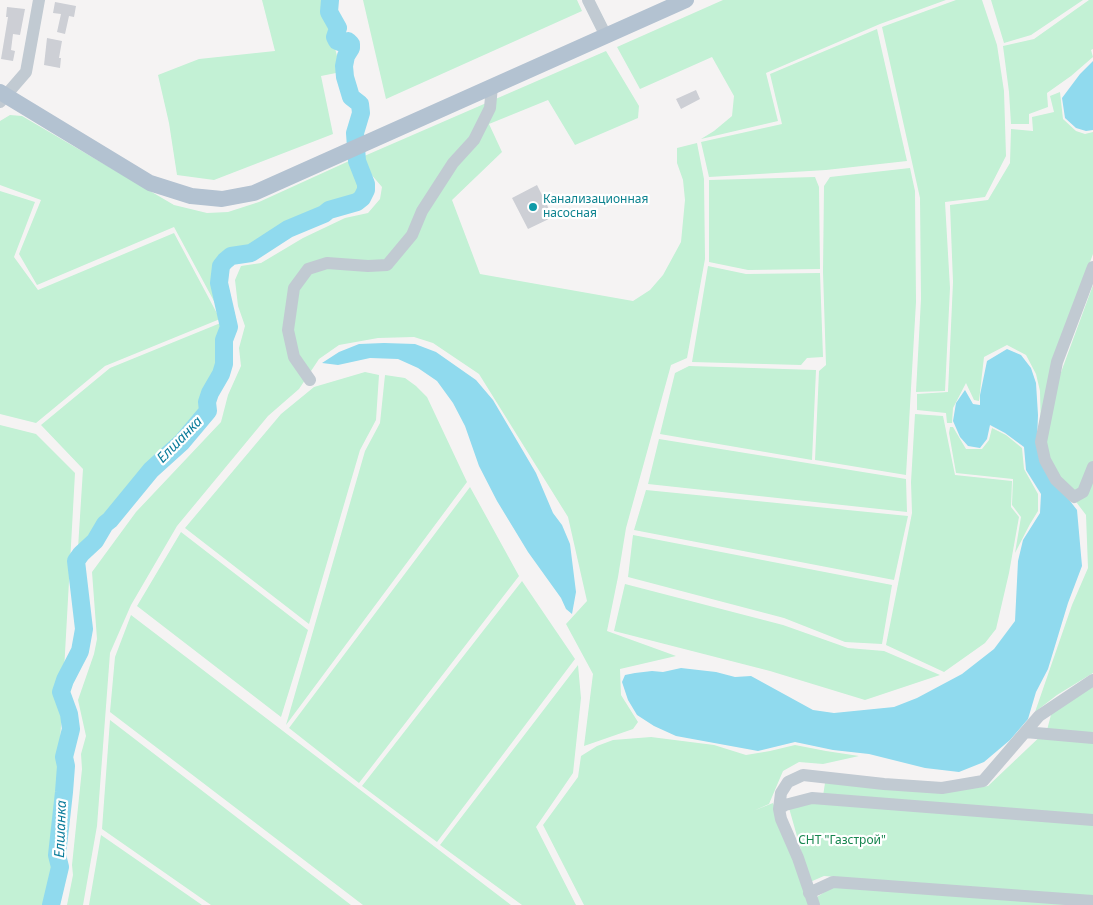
<!DOCTYPE html>
<meta charset="utf-8">
<style>
body{margin:0}
canvas{display:block;background:#f5f3f3}
</style>
<canvas width="1093" height="905"></canvas>
<script>
const ctx = document.querySelector('canvas').getContext('2d');
ctx.lineJoin = 'round';
function paint(path, color) { ctx.fillStyle = color; ctx.fill(path, 'evenodd'); }
const shape = rows => new Path2D(rows.map(r => 'M' + r).join(''));
function strokePath(path, color, width, dash) { ctx.strokeStyle = color; ctx.lineWidth = width; ctx.lineCap = dash ? 'butt' : 'round'; ctx.setLineDash(dash || []); ctx.stroke(path); }
function drawText(font, color, halo, rows, align = 'center') {
  ctx.font = font + ' "Noto Sans",sans-serif'; ctx.lineWidth = 4.5; ctx.setLineDash([]); ctx.textBaseline = 'middle'; ctx.strokeStyle = halo; ctx.fillStyle = color; for (const [text, x, y, turn = 0] of rows) {
    ctx.save(); ctx.translate(x, y); ctx.rotate((+turn || 0) * Math.PI / 180); ctx.textAlign = isNaN(turn) ? turn : align; if (halo) ctx.strokeText(text, 0, 0); ctx.fillText(text, 0, 0); ctx.restore();
  }
}
const green = shape([
 [262,0,327,0,326,12,341,72,321,76,333,134,214,180,177,175,169,123,158,75,199,59,275,51],
 [363,0,577,0,582,11,386,99],
 [723,0,946,0,880,24,766,73,778,121,701,139,714,131,732,116,734,96,712,57,640,89,617,47],
 [956,0,982,0,997,45,1004,91,1006,156,985,197,945,202,950,288,945,391,916,392,921,299,920,198,882,27],
 [991,0,1083,0,1031,35,1004,43],
 [1089,0,1093,0,1093,49,1091,50,1093,57,1071,76,1047,93,1048,107,1029,114,1029,124,1011,124,1009,92,1003,46,1034,39],
 [877,29,907,161,826,170,709,177,701,142,782,124,770,74],
 [606,51,639,106,638,118,575,145,548,100,489,124,502,152,452,200,480,274,633,301,650,290,663,275,681,242,685,200,683,180,677,163,677,148,697,143,704,179,705,259,687,358,671,365,626,528,618,577,607,631,676,656,620,669,621,695,638,722,633,729,584,746,593,674,566,624,587,601,568,517,479,374,433,343,414,337,378,338,339,345,319,359,299,389,268,416,177,526,131,605,110,653,97,826,83,905,67,905,73,875,72,865,82,769,81,754,86,736,78,700,94,654,97,639,92,572,136,512,221,422,228,395,241,366,239,348,245,326,238,306,235,280,241,266,261,263,303,238,345,218,368,213,380,199,382,187,370,173,362,157],
 [1060,92,1063,119,1076,131,1085,134,1093,132,1093,254,1053,362,1041,434,1040,391,1036,374,1026,355,1007,345,984,357,979,401,974,400,966,383,953,408,952,423,947,423,946,413,917,410,917,394,948,392,953,282,950,205,988,200,1010,163,1011,129,1033,131,1032,117,1054,112,1050,96],
 [10,115,22,116,174,205,207,213,228,212,259,202,349,161,360,179,372,192,368,202,340,209,300,227,258,253,241,255,228,264,225,288,230,318,222,316,174,227,37,285,19,254,41,200,0,185,0,121],
 [910,168,915,191,916,302,906,475,815,460,819,371,826,365,823,272,824,186,830,177],
 [815,177,819,187,820,269,748,270,709,262,709,180],
 [0,191,35,202,14,257,38,290,174,233,220,319,105,366,36,423,0,414],
 [708,266,746,274,820,273,823,357,807,358,801,365,692,362],
 [1093,285,1093,673,1057,695,1035,712,1072,605,1088,568,1086,515,1061,482,1045,453,1049,405],
 [223,322,233,323,227,359,211,416,184,449,168,459,77,564,83,469,41,425,110,368],
 [689,366,816,370,812,460,660,434,675,373],
 [365,372,379,375,376,420,360,450,309,624,185,528,281,414,314,387],
 [385,375,405,378,416,386,427,397,467,482,286,725,365,451,380,423],
 [915,414,943,416,955,475,1012,481,1011,507,1019,517,1009,573,996,629,985,643,944,672,886,645,912,513,911,482],
 [0,425,36,434,75,473,51,905,0,905],
 [950,427,953,427,966,449,982,449,989,440,992,428,1006,435,1022,448,1024,469,1038,494,1038,511,1030,524,1015,553,1021,517,1012,505,1013,479,956,473,949,433],
 [659,439,906,479,907,512,648,484],
 [470,487,519,576,359,783,289,728],
 [646,490,908,516,894,580,634,530],
 [181,532,308,630,281,717,137,606],
 [633,535,892,585,882,644,845,642,784,618,628,577],
 [522,581,575,659,437,842,362,786],
 [625,584,783,625,848,648,884,651,940,675,865,700,770,671,614,631],
 [131,615,511,905,363,905,110,712,115,657],
 [578,665,581,698,573,773,536,827,576,905,522,905,440,845],
 [1093,685,1093,816,823,796,825,783,935,793,988,786,1047,730,1052,711],
 [110,720,351,905,211,905,102,829],
 [651,737,714,745,746,755,770,751,795,745,826,751,859,756,823,764,799,762,783,771,769,804,753,811,773,803,811,905,584,905,543,825,578,777,581,756,597,746,613,740],
 [814,802,1093,824,1093,896,824,876,810,882,789,808],
 [101,835,202,905,89,905],
 [835,885,1088,905,820,905,817,897]
]);
const water = shape([
 [1093,61,1093,130,1086,131,1076,128,1065,118,1062,98,1080,74],
 [384,343,415,344,436,352,476,380,493,400,536,473,553,513,562,525,570,544,576,592,572,614,566,609,561,598,528,552,497,501,479,466,465,426,453,403,437,381,418,368,398,359,370,358,338,365,322,363,339,352,359,344],
 [1007,349,1021,355,1031,368,1036,383,1038,415,1037,442,1050,475,1077,510,1082,566,1068,603,1048,669,1036,692,1028,719,1010,740,984,762,959,772,925,768,869,754,833,750,795,742,758,751,676,736,654,726,637,715,628,700,622,682,625,675,635,673,652,671,663,672,681,668,716,672,735,677,751,676,813,710,834,713,894,707,917,698,962,674,994,649,1015,621,1018,561,1023,540,1040,513,1041,494,1026,470,1024,447,1005,433,990,425,987,439,980,448,968,446,960,437,953,421,956,403,965,390,973,404,980,405,980,395,987,361]
]);
const river = shape([
 [51,905,60,867,57,855,64,792,66,766,64,757,71,729,69,714,61,692,65,680,80,651,84,629,76,561,81,554,95,541,105,524,110,520,151,470,182,442,208,411,207,402,210,393,221,374,224,364,224,340,229,327,219,283,221,266,225,261,231,256,251,253,288,229,324,214,329,210,357,202,362,198,366,190,366,184,357,161,355,133,361,113,360,104,351,97,345,77,344,66,346,56,351,48,351,44,348,41,342,43,337,41,335,37,338,28,329,12,330,0]
]);
const building = shape([
 [55,2,76,6,74,17,69,16,65,34,57,32,61,14,53,13],
 [7,7,25,9,20,35,13,34,11,50,15,51,13,61,1,59,8,17,6,17],
 [47,38,62,41,59,58,61,58,60,68,44,65],
 [696,90,700,99,681,109,676,99],
 [537,185,553,217,528,229,512,198]
]);
const minor = shape([
 [588,0,606,36],
 [0,102,26,72,39,0],
 [1093,267,1057,362,1041,442,1045,460,1056,480,1074,497,1083,492,1093,467],
 [310,380,294,357,288,330,294,288,308,269,327,263,368,266,387,265,412,235,422,211,453,163,474,140,490,108,492,86],
 [1025,732,1093,738],
 [779,809,785,805,812,798,1093,820],
 [809,893,833,882,1093,901],
 [814,905,798,858,781,819,779,809,781,793,788,782,803,775,884,784,942,788,983,781,1039,716,1093,680]
]);
const major = shape([
 [0,92,150,183,191,196,222,199,254,193,686,0]
]);
const markers = [
 [533,207,5,"#0f9aa8"]
];
const cultureNames = [
 ["Канализационная",543,200],
 ["насосная",543,214]
];
const parkNames = [
 ["СНТ \"Газстрой\"",842,841]
];
const waterNames = [
 ["Елшанка",180,440,-46],
 ["Елшанка",61,829,-88]
];
paint(green, '#c3f1d5');
paint(water, '#90daee');
strokePath(river, '#90daee', 18);
paint(building, '#cdcfd5');
strokePath(minor, '#c1cad2', 12);
strokePath(major, '#b3c2d1', 16);
for (const [x, y, r, color] of markers) { const dot = new Path2D(); dot.arc(x, y, r, 0, 2 * Math.PI); ctx.fillStyle = color; ctx.fill(dot); strokePath(dot, '#fff', 2); }
drawText('12px', '#0d838f', '#fff', cultureNames, 'left');
drawText('12px', '#17864f', '#fff', parkNames);
drawText('italic 14px', '#0c7c9b', '#fff', waterNames);
</script>
